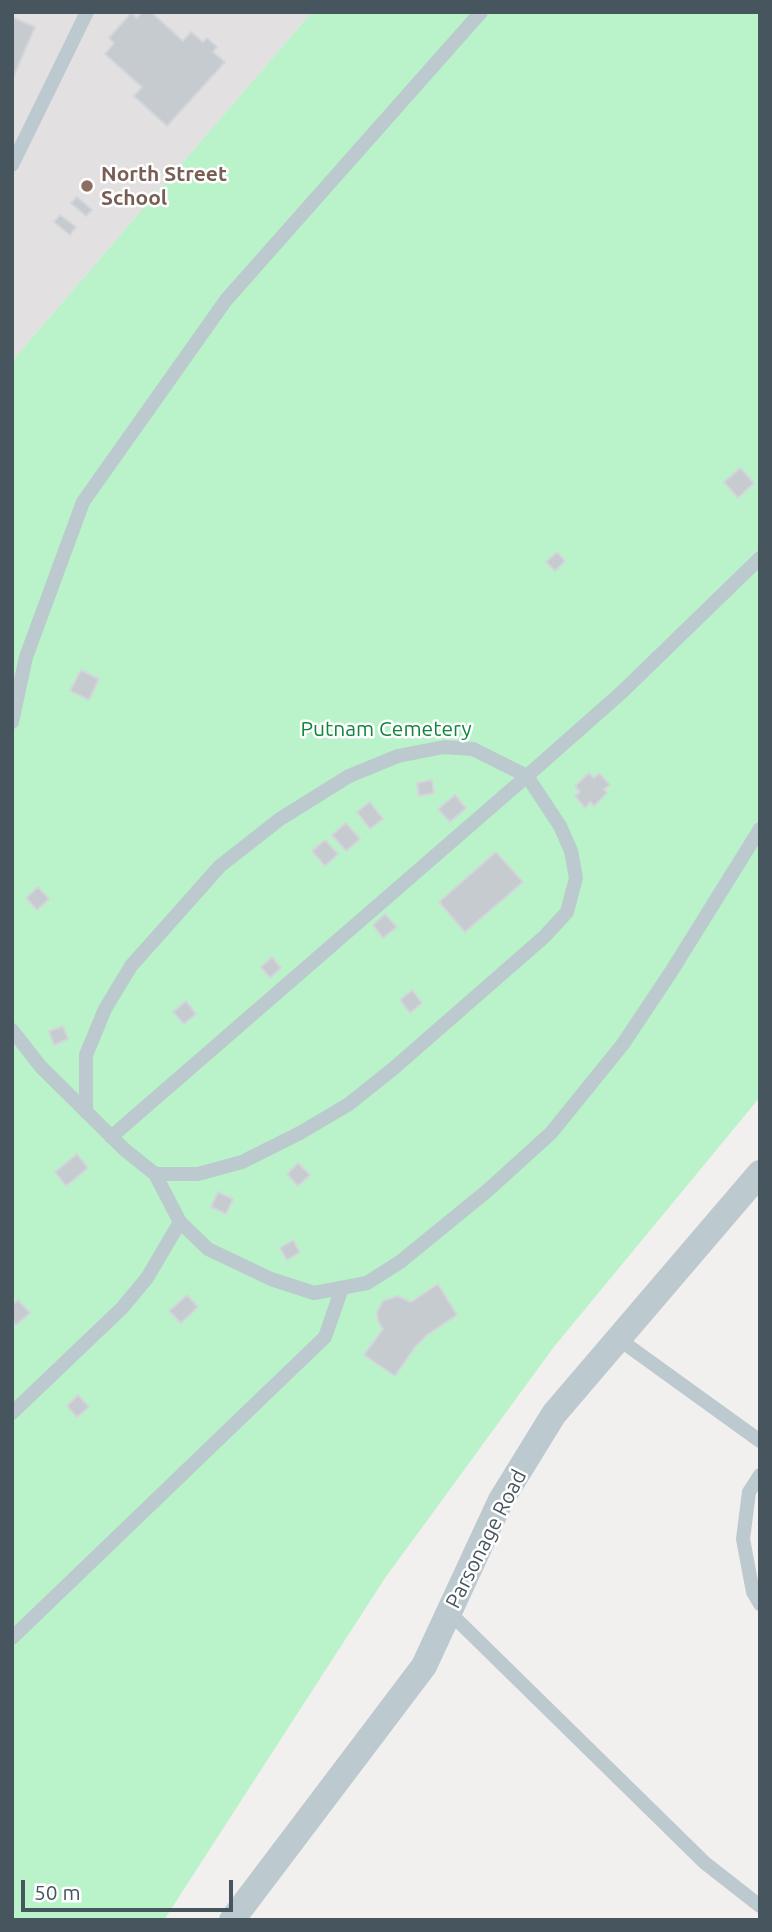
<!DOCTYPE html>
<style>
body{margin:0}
#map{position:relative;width:772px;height:1932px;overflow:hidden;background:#f2efef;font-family:Ubuntu,sans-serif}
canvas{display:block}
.frame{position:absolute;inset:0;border:14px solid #46555e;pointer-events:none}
.scale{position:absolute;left:21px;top:1880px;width:212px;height:32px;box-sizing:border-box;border:4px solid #46555e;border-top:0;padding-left:9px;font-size:21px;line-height:24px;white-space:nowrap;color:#46555e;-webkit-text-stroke:5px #fff;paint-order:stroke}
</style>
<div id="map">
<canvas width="772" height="1932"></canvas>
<div class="frame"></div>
<div class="scale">50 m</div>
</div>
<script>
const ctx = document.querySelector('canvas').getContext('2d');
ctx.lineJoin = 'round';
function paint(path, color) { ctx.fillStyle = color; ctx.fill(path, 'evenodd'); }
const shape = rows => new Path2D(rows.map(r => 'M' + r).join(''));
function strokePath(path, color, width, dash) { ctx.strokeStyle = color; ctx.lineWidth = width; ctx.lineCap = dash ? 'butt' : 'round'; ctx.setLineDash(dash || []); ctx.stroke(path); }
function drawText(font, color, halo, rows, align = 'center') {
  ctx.font = font + ' Ubuntu,sans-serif'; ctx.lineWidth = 5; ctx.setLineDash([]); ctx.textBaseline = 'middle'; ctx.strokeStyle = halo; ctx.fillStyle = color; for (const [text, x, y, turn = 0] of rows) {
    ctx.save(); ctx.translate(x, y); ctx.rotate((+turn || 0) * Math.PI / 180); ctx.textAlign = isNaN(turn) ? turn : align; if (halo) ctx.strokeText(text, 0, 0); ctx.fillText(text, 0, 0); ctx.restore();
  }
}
const education = shape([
 [12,12,312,12,12,361]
]);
const green = shape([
 [312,12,760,12,760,1097,553,1348,421,1529,385,1578,164,1920,12,1920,12,361]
]);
const building = shape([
 [142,12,151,12,183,41,191,32,203,42,207,38,217,47,213,52,225,62,167,126,134,96,142,87,105,54,114,43,109,38,131,13,137,18,142,12],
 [12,17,35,27,12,80,12,17],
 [77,197,92,210,86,216,71,203,77,197],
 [60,215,76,227,70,235,54,222,60,215],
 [740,468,754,483,738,498,724,482,740,468],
 [557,552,565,561,555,571,546,562,557,552],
 [81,670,99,679,89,700,70,691,81,670],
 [589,773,594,778,599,773,610,785,604,789,607,793,594,806,590,802,585,808,575,796,580,792,575,786,589,773],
 [432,780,434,793,419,796,417,783,432,780],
 [455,795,466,808,450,822,438,809,455,795],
 [370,802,383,819,370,829,357,812,370,802],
 [346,823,360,839,346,851,332,835,346,823],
 [325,840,338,854,325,866,312,851,325,840],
 [496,852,523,882,465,932,439,902,496,852],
 [38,887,49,899,37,910,26,898,38,887],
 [385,914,397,927,383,938,373,925,385,914],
 [272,957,281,968,270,978,261,967,272,957],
 [412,990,422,1003,410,1013,400,1000,412,990],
 [186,1001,196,1014,184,1024,173,1012,186,1001],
 [63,1026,68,1039,54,1045,49,1031,63,1026],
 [77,1154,88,1168,66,1186,55,1172,77,1154],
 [298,1163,310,1175,298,1186,287,1174,298,1163],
 [218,1192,233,1199,226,1214,211,1207,218,1192],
 [293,1240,300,1252,287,1260,280,1248,293,1240],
 [438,1284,457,1315,427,1335,415,1347,395,1376,364,1355,383,1329,378,1321,377,1312,383,1301,398,1296,411,1302,438,1284],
 [187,1295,198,1307,181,1323,169,1311,187,1295],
 [18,1300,30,1313,16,1325,12,1321,12,1305,18,1300],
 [78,1395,89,1407,77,1417,67,1406,78,1395]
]);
const service = shape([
 [12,165,87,12],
 [12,722,26,657,83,502,226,300,481,12],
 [12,1030,41,1067,125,1150,155,1174,198,1174,242,1162,300,1133,349,1104,394,1068,544,937,567,912,576,878,571,851,560,826,527,776,622,692,760,558],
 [86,1112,86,1055,105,1009,131,966,220,866,280,819,349,776,398,756,444,747,473,749,527,776,111,1137],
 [155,1174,180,1222,208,1249,271,1279,314,1293,367,1283,400,1262,487,1191,551,1133,623,1044,671,972,760,829],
 [620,1340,760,1441],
 [12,1413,122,1308,147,1278,180,1222],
 [760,1475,749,1492,743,1539,753,1592,760,1604],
 [449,1612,705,1863,760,1906],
 [12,1638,325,1337,342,1288]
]);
const minor = shape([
 [232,1920,424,1666,501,1500,554,1414,760,1173]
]);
const markers = [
 [87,186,7,"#8d6e63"]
];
const educationNames = [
 ["North Street",101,174],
 ["School",101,198]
];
const parkNames = [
 ["Putnam Cemetery",386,729]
];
const streetNames = [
 ["Parsonage Road",486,1539,-63]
];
paint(education, '#e3e0e1');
paint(green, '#baf2c9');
paint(building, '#c6cbcf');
strokePath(building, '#d3d6db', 2);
strokePath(service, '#bcc9cf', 14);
strokePath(minor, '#bcc9cf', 26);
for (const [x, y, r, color] of markers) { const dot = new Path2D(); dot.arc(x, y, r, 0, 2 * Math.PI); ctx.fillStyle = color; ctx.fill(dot); strokePath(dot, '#fff', 2.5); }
drawText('bold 21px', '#785e54', '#fff', educationNames, 'left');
drawText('21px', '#10853c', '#fff', parkNames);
drawText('21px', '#46555e', '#fff', streetNames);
</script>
